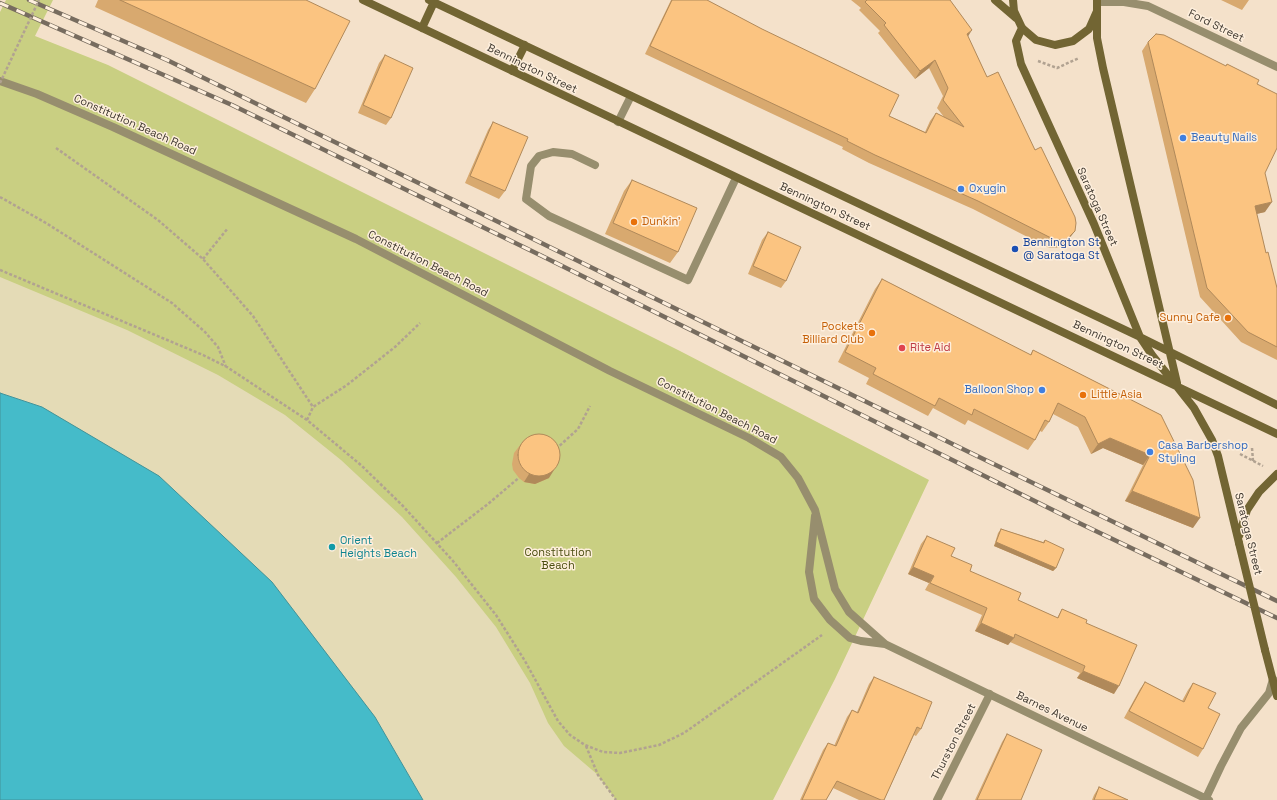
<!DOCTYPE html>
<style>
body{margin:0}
canvas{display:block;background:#f4e1ca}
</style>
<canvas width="1277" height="800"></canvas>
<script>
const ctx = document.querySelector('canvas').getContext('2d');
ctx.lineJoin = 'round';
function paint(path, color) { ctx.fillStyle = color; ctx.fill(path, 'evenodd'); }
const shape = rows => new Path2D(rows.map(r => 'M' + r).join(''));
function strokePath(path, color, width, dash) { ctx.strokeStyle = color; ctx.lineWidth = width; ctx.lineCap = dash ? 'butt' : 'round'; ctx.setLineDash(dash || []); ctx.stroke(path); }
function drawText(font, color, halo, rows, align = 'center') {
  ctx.font = font + ' "Space Grotesk",sans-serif'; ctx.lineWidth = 3; ctx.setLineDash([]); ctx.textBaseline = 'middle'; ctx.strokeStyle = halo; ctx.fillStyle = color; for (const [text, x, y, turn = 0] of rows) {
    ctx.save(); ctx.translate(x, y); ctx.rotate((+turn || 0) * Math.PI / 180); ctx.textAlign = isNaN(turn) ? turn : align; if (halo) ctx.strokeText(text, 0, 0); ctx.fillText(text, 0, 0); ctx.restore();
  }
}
const green = shape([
 [6,0,53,0,35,36,108,65,680,351,929,480,835,679,773,800,423,800,375,717,42,407,0,393,0,12]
]);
const sand = shape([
 [0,277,127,330,218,375,285,415,341,460,402,517,456,577,496,627,530,683,548,723,564,746,598,775,616,800,423,800,375,717,272,582,159,476,42,407,0,393]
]);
const water = shape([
 [0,393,42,407,159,476,272,582,375,717,423,800,0,800,0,393]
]);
const path = shape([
 [1038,61,1057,68,1079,58],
 [56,148,158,220,203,259,253,316,313,407],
 [0,197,46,223,172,303,205,332,218,347,226,367],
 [203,259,228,228],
 [0,270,203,355,227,367,307,420,362,466,403,506,453,561,496,615,525,661,558,721,570,735,585,745,603,752,620,753,659,745,684,733,822,635],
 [307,420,313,407,347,385,395,347,420,323],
 [1252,448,1253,461],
 [556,449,578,429,590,406],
 [1240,454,1263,466],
 [437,543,488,504,521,476],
 [586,746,598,775,616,800]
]);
const lane = shape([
 [618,122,631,96],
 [595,165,572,154,553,152,539,156,531,166,526,199,549,216,688,280,736,178]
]);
const street = shape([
 [1098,2,1124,2,1148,6,1277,67],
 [0,81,37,94,113,127,356,239,610,371,749,438,781,457,798,478,815,510,835,589,849,612,885,644,1209,800],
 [815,516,809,572,814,599,830,620,850,638,861,641,885,644],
 [937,800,990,694],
 [1205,800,1221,766,1241,728,1269,693,1273,679]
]);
const secondary = shape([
 [363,0,1277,434],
 [429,0,1140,337,1277,405],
 [995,0,1016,18],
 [1013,0,1014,11,1022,28,1036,40,1055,45,1073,41,1089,29,1097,11,1097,0],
 [1097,11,1097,38,1103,68,1177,383],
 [422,28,434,2],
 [1022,28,1016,41,1021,64,1094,224,1140,337,1152,355,1194,408,1212,440,1218,456,1239,543],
 [512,71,525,45],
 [1239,536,1247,510,1259,492,1277,474],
 [1265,650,1277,696]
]);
const rail = shape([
 [29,0,167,60,973,454,1277,601],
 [0,3,232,105,542,256,1077,522,1277,618]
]);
const pathBridge = shape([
 [0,83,39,0]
]);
const secondaryBridge = shape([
 [1239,543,1265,650]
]);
const wall = shape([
 [98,0,306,0,315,89,306,103,95,7],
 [671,0,707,0,889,116,925,132,930,121,936,113,944,117,937,108,943,96,929,68,915,79,878,33,880,31,859,10,861,8,851,0,950,0,987,77,1069,239,1061,247,1049,248,973,209,869,163,842,149,843,147,645,54],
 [1221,0,1249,0,1242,10],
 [1148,42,1257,84,1265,173,1265,212,1256,214,1266,253,1277,288,1277,360,1241,342,1200,297,1142,51],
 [385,55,391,118,386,125,358,113,379,63],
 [493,122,505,191,499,199,465,183,488,130],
 [632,180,678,252,670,263,605,234,624,191],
 [768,232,786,281,781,288,748,274,762,240],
 [882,279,1030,355,1033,350,1161,415,1193,528,1125,501,1143,465,1103,448,1091,454,1078,427,1053,414,1049,422,1042,432,1040,431,1035,440,1028,450,968,420,965,425,933,408,928,416,866,384,869,378,838,362,875,289],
 [524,440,549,478,535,484,524,482,519,478,513,470,512,464,514,453],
 [1001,529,1043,542,1045,540,1056,568,1053,571,994,546,998,533],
 [927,536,970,571,1018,600,1057,618,1062,609,1086,623,1114,694,1077,678,1080,673,1010,642,1008,645,975,631,982,615,925,590,929,583,908,574,921,544],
 [874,677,921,729,916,736,914,735,884,800,859,800,833,788,826,800,800,800,823,750,828,743,834,746,847,717,852,710,857,712,869,684],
 [1145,682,1182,701,1188,690,1193,683,1208,708,1203,749,1198,757,1124,718,1140,689],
 [1007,734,1021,800,975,800,1002,742],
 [1099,787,1128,800,1092,800,1094,795]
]);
const shadedWall = shape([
 [972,30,967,38,967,34],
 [935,60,929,68,915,79,920,71],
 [1272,202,1265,212,1248,216,1255,206],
 [1075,231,1069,239,1061,247,1049,248,1055,240],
 [1110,438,1150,455,1143,465,1103,448,1091,454,1098,444],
 [554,470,549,478,535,484,524,482,529,474],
 [1132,491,1200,518,1193,528,1125,501],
 [996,542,1056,568,1053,571,994,546],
 [913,567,934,576,929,583,908,574],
 [981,623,1014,638,1008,645,975,631],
 [1083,671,1119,686,1114,694,1077,678]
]);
const building = shape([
 [120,0,306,0,350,21,315,89,120,0],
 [672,0,707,0,762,29,899,95,889,116,926,133,936,113,964,127,943,100,948,88,935,60,920,71,884,25,886,23,865,2,867,0,950,0,972,30,967,34,987,77,998,72,1035,150,1041,147,1075,217,1076,223,1075,231,1067,239,1055,240,978,201,875,155,847,141,848,139,650,46,672,0],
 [1156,34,1164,35,1226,66,1227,64,1259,80,1257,84,1277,94,1277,148,1265,173,1272,202,1255,206,1266,253,1268,252,1277,288,1277,347,1248,332,1207,288,1148,42,1156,34],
 [385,55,413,68,391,118,363,105,385,55],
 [493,122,528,137,505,191,470,176,493,122],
 [632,180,697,208,678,252,613,223,632,180],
 [768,232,801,247,786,281,753,266,768,232],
 [882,279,1031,355,1033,350,1161,415,1193,480,1200,518,1132,491,1150,455,1110,438,1098,444,1085,417,1058,403,1049,422,1045,420,1035,440,974,409,972,415,939,398,935,406,873,374,876,368,845,352,882,279],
 '518 455a21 21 0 1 1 42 0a21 21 0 1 1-42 0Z',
 [1001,529,1044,543,1045,540,1064,549,1056,568,996,542,1001,529],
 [927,536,955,548,951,556,972,565,970,571,1021,593,1018,600,1058,618,1062,609,1087,620,1086,623,1137,645,1119,686,1083,671,1085,666,1015,634,1014,638,981,623,987,608,930,583,934,576,913,567,927,536],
 [874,677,932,702,921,729,917,727,884,800,881,800,837,781,826,800,802,800,828,743,836,746,852,710,858,713,874,677],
 [1145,682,1184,702,1193,683,1216,693,1208,708,1220,714,1203,749,1129,711,1145,682],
 [1007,734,1042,750,1021,800,977,800,1007,734],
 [1099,787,1128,800,1094,800,1099,787]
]);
const markers = [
 [1183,138,4,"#3f7fe0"],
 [961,189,4,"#3f7fe0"],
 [634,222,4,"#e8710a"],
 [1015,249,4,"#1a4fb4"],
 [1228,318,4,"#e8710a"],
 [872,333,4,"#e8710a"],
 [902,348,4,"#e0444e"],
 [1042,390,4,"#3f7fe0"],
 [1083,395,4,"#e8710a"],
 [1150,452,4,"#3f7fe0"],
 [332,547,4,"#0f9aa8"]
];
const streetNames = [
 ["Ford Street",1216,26,26],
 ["Bennington Street",532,69,26],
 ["Constitution Beach Road",135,125,24],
 ["Bennington Street",825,207,25],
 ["Saratoga Street",1097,207,66],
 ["Constitution Beach Road",428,264,27],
 ["Bennington Street",1118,345,25],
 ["Constitution Beach Road",717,411,27],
 ["Saratoga Street",1248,534,76],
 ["Barnes Avenue",1052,712,26],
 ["Thurston Street",954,742,-63]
];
const shopNames = [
 ["Beauty Nails",1191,138],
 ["Oxygin",969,189],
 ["Balloon Shop",1034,390,"right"],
 ["Casa Barbershop",1158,446],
 ["Styling",1158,459]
];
const foodNames = [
 ["Dunkin'",642,222],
 ["Sunny Cafe",1220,318,"right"],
 ["Pockets",864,327,"right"],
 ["Billiard Club",864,340,"right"],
 ["Little Asia",1091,395]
];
const transitNames = [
 ["Bennington St",1023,243],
 ["@ Saratoga St",1023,256]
];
const healthNames = [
 ["Rite Aid",910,348]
];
const cultureNames = [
 ["Orient",340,541],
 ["Heights Beach",340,554]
];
const parkNames = [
 ["Constitution",558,553],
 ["Beach",558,566]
];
paint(green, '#c9cf82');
paint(sand, '#e4dbb6');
paint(water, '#45bbc9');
strokePath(water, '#43939a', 1);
strokePath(path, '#b1a291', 2.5, [3, 2]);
strokePath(lane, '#978e6e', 8);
strokePath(street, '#978e6e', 8);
strokePath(secondary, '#726533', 8);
strokePath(rail, '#776c5f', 4.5);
strokePath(rail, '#feefdd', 3, [9]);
strokePath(pathBridge, '#b1a291', 2.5, [3, 2]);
strokePath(secondaryBridge, '#726533', 8);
paint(wall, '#d8a96f');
paint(shadedWall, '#b0895a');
paint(building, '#fbc481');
strokePath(building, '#b0895a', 1);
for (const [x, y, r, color] of markers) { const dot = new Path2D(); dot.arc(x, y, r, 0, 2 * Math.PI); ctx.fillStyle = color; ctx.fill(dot); strokePath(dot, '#feefdd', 1.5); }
drawText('11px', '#3e372e', '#feefdd', streetNames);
drawText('11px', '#366cbe', '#feefdd', shopNames, 'left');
drawText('11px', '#c56008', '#feefdd', foodNames, 'left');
drawText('11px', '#164399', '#feefdd', transitNames, 'left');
drawText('11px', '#be3a42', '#feefdd', healthNames, 'left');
drawText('11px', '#0d838f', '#feefdd', cultureNames, 'left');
drawText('11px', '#4b4e10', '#feefdd', parkNames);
</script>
